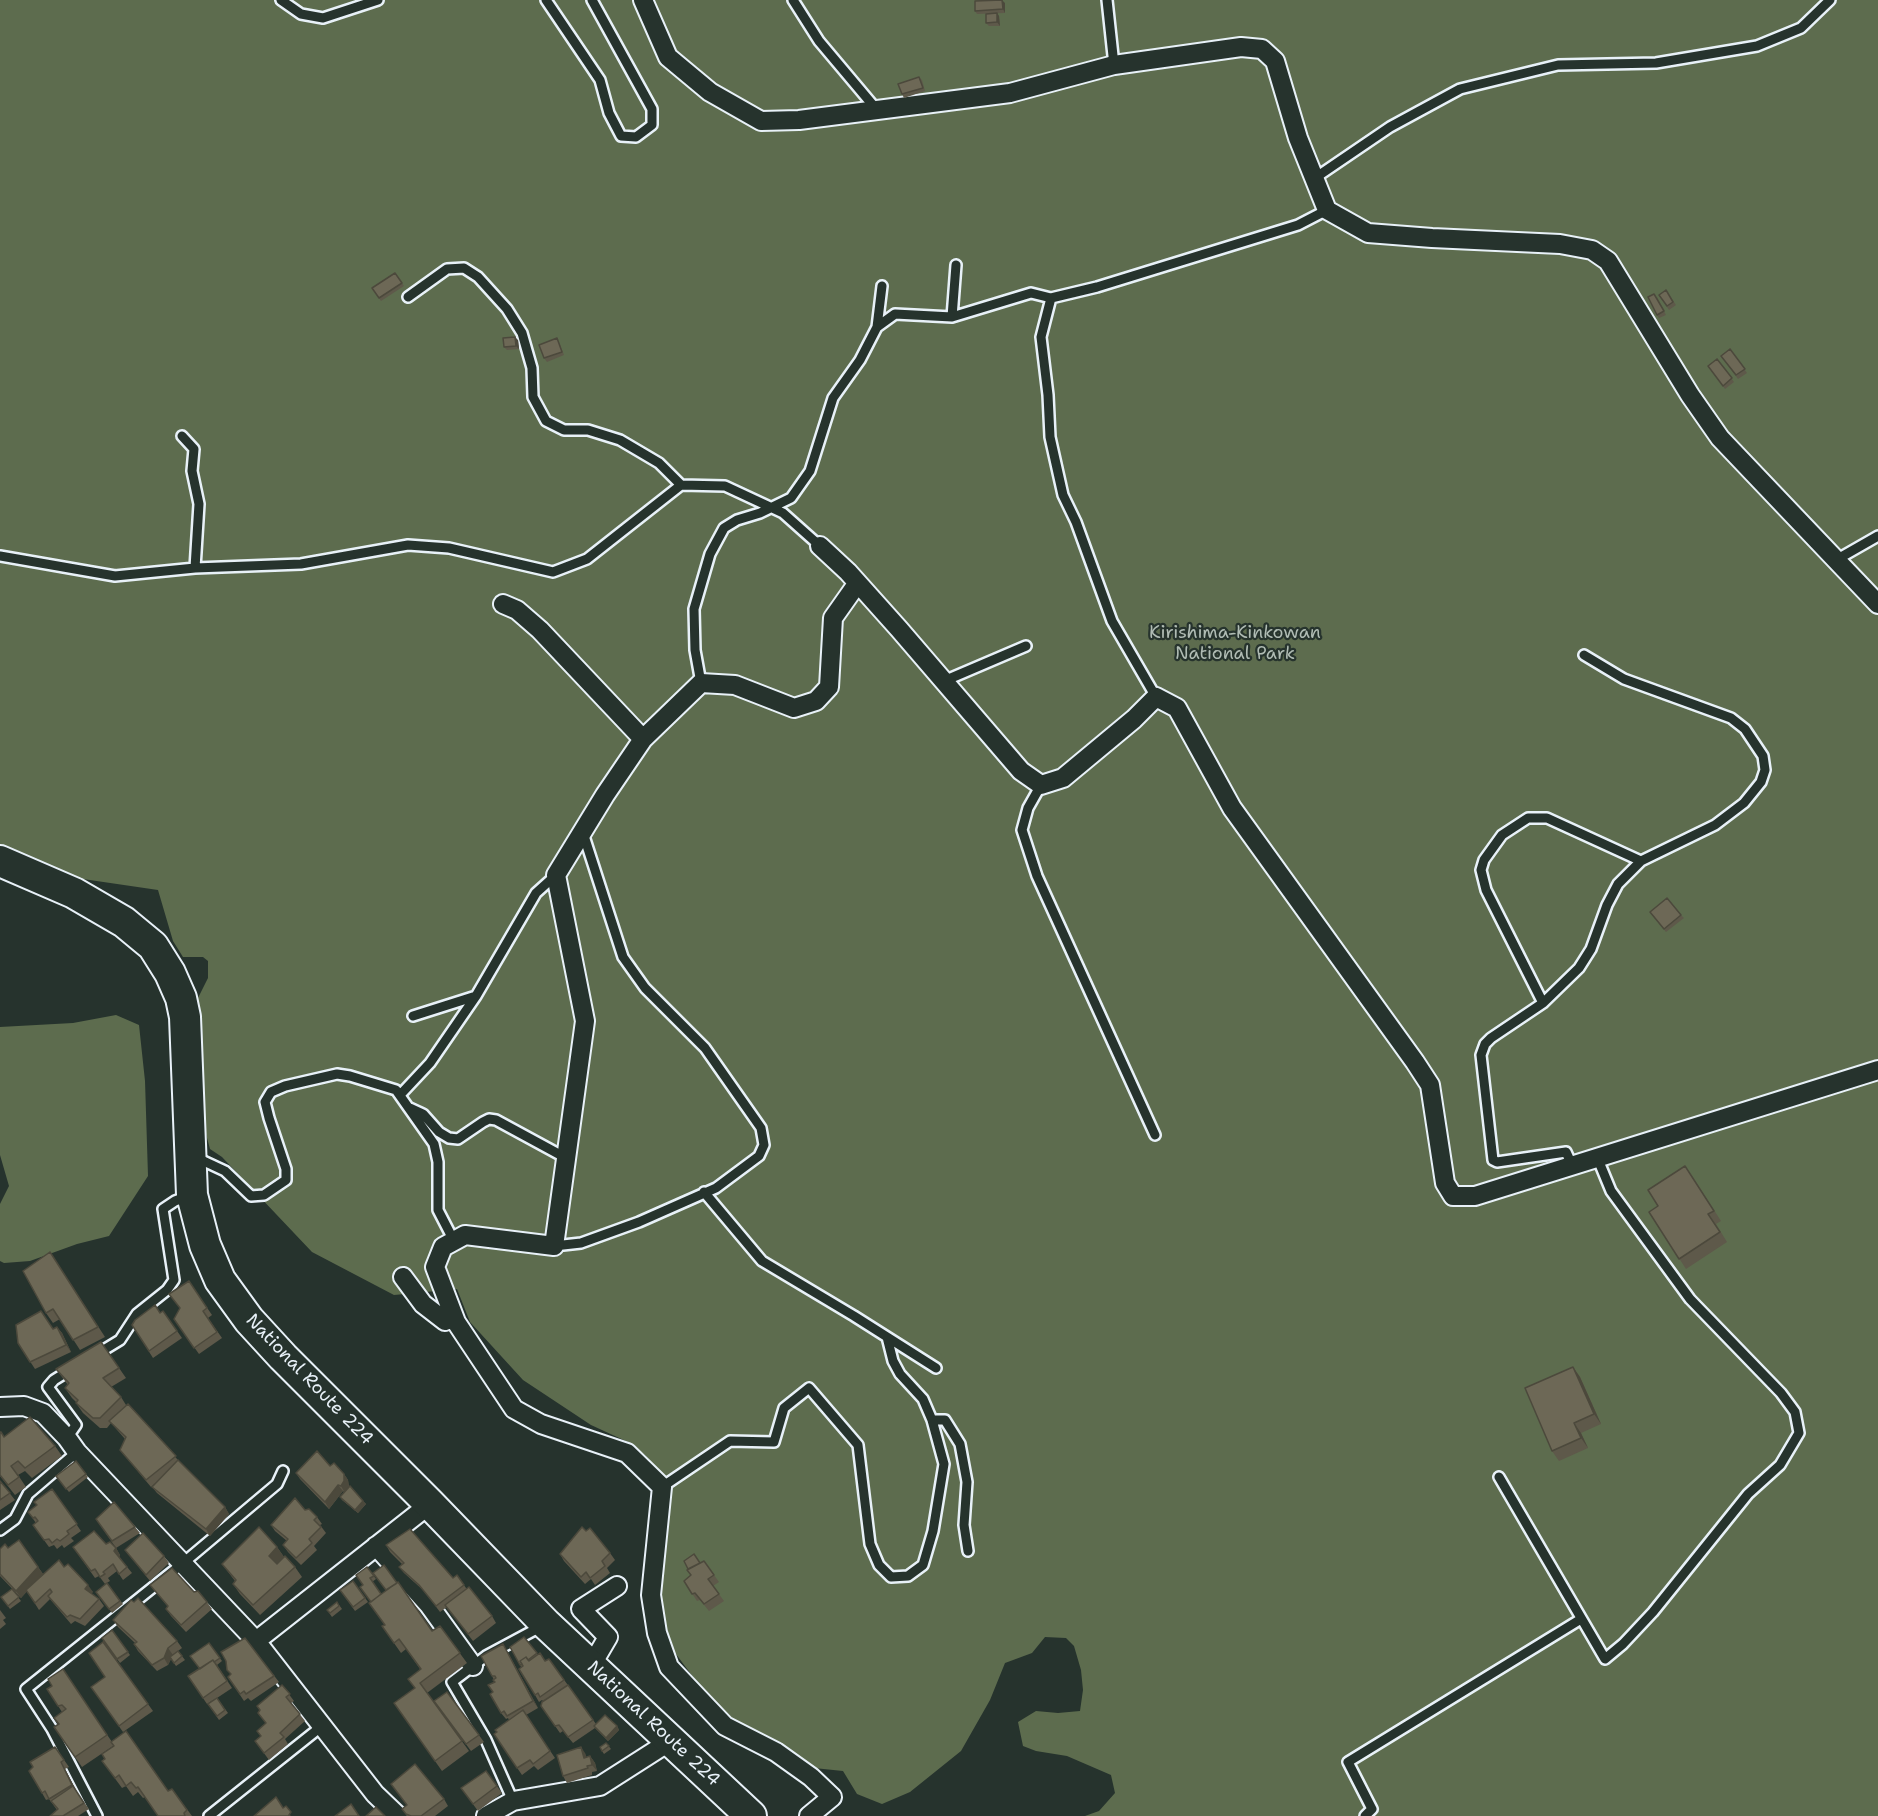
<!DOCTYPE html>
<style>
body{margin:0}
canvas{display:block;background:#26332d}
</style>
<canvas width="1878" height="1816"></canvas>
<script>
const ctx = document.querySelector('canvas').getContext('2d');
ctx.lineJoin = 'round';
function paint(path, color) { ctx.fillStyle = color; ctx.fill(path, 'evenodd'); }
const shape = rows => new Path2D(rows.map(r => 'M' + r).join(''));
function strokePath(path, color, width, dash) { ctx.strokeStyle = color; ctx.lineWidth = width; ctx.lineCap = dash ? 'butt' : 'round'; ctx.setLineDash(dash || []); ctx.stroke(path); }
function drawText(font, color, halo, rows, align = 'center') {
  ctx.font = font + ' "Shantell Sans",sans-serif'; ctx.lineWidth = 4.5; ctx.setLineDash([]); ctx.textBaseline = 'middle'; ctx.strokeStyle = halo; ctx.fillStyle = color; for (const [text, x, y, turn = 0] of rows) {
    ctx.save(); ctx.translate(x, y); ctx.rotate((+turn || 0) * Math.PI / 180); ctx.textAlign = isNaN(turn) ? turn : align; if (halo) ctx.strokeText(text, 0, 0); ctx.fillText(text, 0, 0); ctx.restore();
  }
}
const green = shape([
 [0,0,1878,0,1878,1816,1085,1816,1099,1811,1115,1793,1111,1775,1067,1756,1036,1751,1023,1746,1018,1722,1036,1711,1058,1713,1080,1711,1083,1690,1081,1670,1074,1646,1066,1638,1045,1637,1032,1653,1005,1663,990,1700,961,1751,910,1792,882,1804,857,1794,843,1771,814,1768,723,1717,670,1646,660,1614,668,1499,662,1474,645,1455,628,1442,591,1425,523,1380,470,1322,457,1289,394,1295,312,1252,222,1157,210,1149,203,1123,196,1002,208,978,208,961,203,957,183,957,173,941,158,890,83,879,0,845],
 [116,1015,139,1025,145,1081,148,1176,109,1236,77,1244,30,1261,4,1263,0,1261,0,1204,9,1186,0,1155,0,1027,73,1023]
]);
const service = shape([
 [281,0,301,14,323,18,378,0],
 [546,0,600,80,609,113,621,136,636,137,652,125,652,109,592,0],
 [793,0,819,41,877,110],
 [1107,0,1114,65],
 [1315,178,1390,127,1460,89,1558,65,1656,63,1757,46,1801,28,1830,0],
 [408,297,447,269,464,268,478,277,507,309,522,333,532,368,533,397,546,421,564,430,588,430,620,440,659,463,681,485],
 [952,317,956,265],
 [877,327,882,286],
 [182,436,194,449,192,471,199,504,195,568],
 [0,556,115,576,195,568,301,564,408,545,449,548,553,572,587,559,681,485,725,486,783,513,820,546],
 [1836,560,1878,536],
 [944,681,1026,646],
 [701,683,695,650,694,609,710,554,724,528,737,520,760,513,791,498,810,471,833,398,860,360,877,327,895,314,952,317,1031,293,1051,298],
 [1156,697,1112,621,1076,522,1063,495,1050,437,1048,395,1041,337,1051,298,1097,287,1298,225,1327,210],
 [1041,785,1028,808,1022,830,1037,876,1155,1135],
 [1543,1003,1486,890,1481,870,1484,860,1502,835,1528,818,1547,818,1641,861],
 [413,1016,476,996],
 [400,1095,430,1063,476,996,536,893,556,875],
 [410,1108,423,1114,439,1132,449,1138,458,1139,483,1122,489,1119,496,1120,566,1158],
 [195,1157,225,1171,251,1196,264,1195,286,1180,286,1169,269,1118,265,1102,271,1092,285,1086,337,1074,350,1076,396,1090,434,1144,438,1162,438,1210,454,1241],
 [1572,1165,1566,1152,1497,1162,1493,1160,1481,1055,1485,1044,1491,1038,1543,1003,1579,968,1591,949,1607,905,1618,884,1641,861,1715,825,1744,803,1761,782,1765,770,1763,756,1745,729,1731,718,1624,679,1584,655],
 [704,1192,762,1261,854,1316,936,1368],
 [554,1246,581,1243,639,1222,716,1188,759,1156,764,1145,761,1128,705,1048,645,988,623,957,583,833],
 [97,1354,120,1340,137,1314,167,1290,174,1280,163,1209,175,1201,188,1196],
 [932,1420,945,1420,960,1444,967,1482,964,1525,968,1551],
 [67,1438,76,1425,48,1387,54,1380,70,1370],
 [1499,1477,1605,1659,1623,1644,1653,1612,1748,1494,1780,1465,1799,1433,1795,1412,1781,1393,1690,1299,1611,1191,1597,1157],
 [662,1487,730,1441,774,1442,784,1408,809,1388,858,1445,870,1544,879,1565,891,1577,908,1576,923,1565,933,1531,944,1464,932,1420,923,1399,900,1374,893,1361,887,1337],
 [0,1530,15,1519,28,1494,77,1452],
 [513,1801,486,1740,452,1682,486,1656,542,1626],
 [97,1816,52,1729,26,1689,182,1564,277,1484,283,1471],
 [209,1816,322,1726],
 [1365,1816,1372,1809,1348,1762,1581,1619]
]);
const minor = shape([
 [643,0,668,57,710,92,761,121,799,120,1010,93,1114,65,1241,47,1262,49,1275,61,1298,138,1327,210,1368,233,1432,238,1560,244,1592,250,1608,261,1690,395,1720,438,1878,604],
 [820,546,848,572,899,629,1021,771,1041,785,1063,778,1134,719,1156,697,1177,708,1232,808,1415,1062,1430,1085,1445,1183,1453,1196,1475,1196,1878,1070],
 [503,604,517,610,540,630,643,739],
 [403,1277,423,1304,445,1321,454,1317],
 [0,1407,24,1406,43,1413,67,1438,77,1452,256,1641,375,1794,398,1816],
 [376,1546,429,1605,473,1666],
 [256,1641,430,1504],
 [591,1666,608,1637,581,1609,617,1586],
 [486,1816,513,1801,600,1786,672,1740],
 [809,1816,832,1797,811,1777,776,1752,725,1726,669,1667,657,1633,651,1595,662,1487,627,1453,541,1424,514,1409,456,1322,435,1267,443,1247,465,1235,554,1246,585,1021,556,875,605,795,643,739,701,683,735,685,794,708,816,701,829,687,833,618,857,584]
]);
const trunk = shape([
 [0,861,74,893,124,922,153,946,170,973,181,998,185,1017,192,1195,205,1245,220,1280,249,1320,283,1357,430,1504,546,1624,751,1816]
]);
const wall = shape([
 [1005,3,1005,13,977,14,975,11],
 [997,13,999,16,1000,26,989,26,986,23],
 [919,77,922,80,925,91,904,98,902,94],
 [395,273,404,286,381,301,372,288],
 [1666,290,1676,305,1669,310,1659,295],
 [1657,297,1666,315,1659,318,1657,315],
 [518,340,519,349,507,350,504,347],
 [559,342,564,355,547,362,544,358],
 [1730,349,1747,373,1738,379,1721,356],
 [1717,359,1734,382,1725,389,1708,366],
 [1650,912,1681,915,1684,918,1666,932],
 [1692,1176,1721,1221,1716,1224,1727,1242,1686,1269,1649,1212,1658,1206],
 [50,1252,105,1337,80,1350,60,1319,53,1323,46,1313],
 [189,1281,212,1315,208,1318,222,1338,199,1354,174,1319,180,1309],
 [163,1311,182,1338,153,1358,132,1325],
 [57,1327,62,1333,71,1352,35,1369,18,1343],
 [101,1342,126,1378,111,1387,121,1397,126,1405,178,1460,225,1507,229,1514,210,1536,157,1493,152,1487,157,1482,151,1487,120,1450,125,1439,111,1423,107,1428,100,1428,83,1413,76,1403,76,1402,72,1398,65,1388,68,1385,56,1369],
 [1573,1367,1580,1377,1601,1424,1581,1433,1588,1448,1559,1461,1552,1451],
 [0,1432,4,1437,55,1446,62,1456,32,1478,25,1471,18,1475,26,1487,15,1495,0,1476],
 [76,1461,88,1477,69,1492,56,1476],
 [330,1466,344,1474,348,1480,349,1487,366,1504,358,1513,342,1500,340,1497,344,1492,343,1491,329,1509,300,1479,296,1473],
 [0,1481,15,1500,0,1510],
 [52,1489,81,1531,71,1538,74,1541,64,1548,62,1545,57,1549,54,1545,49,1547,33,1525,36,1523,28,1512,37,1505],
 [305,1510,317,1517,322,1524,320,1525,326,1533,314,1546,317,1550,301,1565,288,1552,283,1545,287,1541,275,1531,271,1525],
 [96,1519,135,1527,140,1533,116,1548],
 [19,1540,43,1574,37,1580,64,1567,93,1592,91,1593,99,1599,104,1606,85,1626,75,1621,71,1624,50,1599,39,1610,27,1591,21,1598,0,1576,0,1549,8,1548],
 [106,1544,116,1548,120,1555,119,1557,132,1573,123,1580,117,1571,108,1578,110,1581,105,1584,99,1576,95,1578,73,1547],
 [386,1545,453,1578,457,1575,466,1588,492,1616,496,1623,473,1641,447,1607,440,1612,424,1591,404,1573,399,1567,402,1564,390,1552],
 [277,1547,284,1557,295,1567,302,1577,260,1615,240,1594,233,1584,235,1581,222,1564],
 [125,1550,164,1556,169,1563,150,1581],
 [610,1553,615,1560,607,1568,610,1573,595,1585,591,1579,585,1584,564,1561,560,1554],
 [704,1561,719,1582,713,1586,724,1601,709,1611,700,1600,697,1601,684,1581,691,1575,700,1563],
 [367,1567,376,1579,372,1582,381,1594,432,1631,440,1626,467,1663,427,1693,469,1751,442,1771,394,1703,415,1688,420,1669,406,1649,401,1653,382,1626,385,1625,371,1602],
 [353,1581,368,1602,355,1611,340,1590],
 [107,1583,123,1604,112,1613,96,1592],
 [150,1585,194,1592,207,1602,212,1609,186,1632,171,1616,166,1609,168,1607],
 [12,1589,21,1601,10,1609,1,1597],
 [337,1602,342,1609,332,1617,327,1610],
 [0,1610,6,1618,3,1620,6,1624,0,1629],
 [113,1620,177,1641,182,1648,178,1651,185,1660,176,1666,171,1659,168,1665,157,1671,138,1651,134,1644,135,1643,118,1627],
 [112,1630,130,1655,120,1663,102,1638],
 [524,1637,538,1655,545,1661,549,1659,596,1724,617,1726,619,1730,608,1741,595,1728,573,1743,563,1731,560,1733,541,1706,543,1701,542,1700,539,1702,535,1695,521,1667,510,1647],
 [245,1638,279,1682,251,1701,248,1698,244,1701,228,1677,231,1675],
 [103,1642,153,1711,123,1732,91,1687,105,1677],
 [209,1643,222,1661,217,1665,232,1688,217,1698,228,1713,219,1720,208,1704,216,1698,207,1704,188,1676,199,1669],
 [503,1644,507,1651,538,1708,526,1715,555,1758,538,1770,534,1766,522,1775,494,1734,509,1720,508,1718,506,1719,501,1713,493,1692,495,1682,492,1676],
 [63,1669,112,1742,168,1791,172,1789,192,1816,158,1816,145,1797,143,1798,138,1792,133,1796,126,1786,122,1788,102,1761,114,1747,113,1746,82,1767,54,1727,58,1724,54,1718,62,1712,47,1689,52,1686],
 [282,1685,294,1701,291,1703,305,1721,285,1739,288,1744,269,1760,255,1741,261,1736],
 [447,1692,484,1742,471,1751,434,1701],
 [606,1743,611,1749,604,1754,602,1751],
 [55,1747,69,1767,65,1769,77,1792,89,1809,78,1816,50,1816,57,1810,49,1799,46,1800,42,1793],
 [585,1753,586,1757,590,1756,595,1763,597,1771,592,1772,592,1775,567,1783,563,1776],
 [486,1771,502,1793,478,1811,461,1788],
 [444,1799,448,1806,435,1816,407,1816,402,1809]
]);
const shadedWall = shape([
 [1002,0,1005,3,1005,13,1003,9],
 [997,13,999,16,1000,26,997,22],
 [515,337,518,340,519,349,516,346],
 [57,1327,62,1333,71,1352,66,1345],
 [1573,1367,1580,1377,1601,1424,1594,1414],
 [1574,1423,1581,1433,1588,1448,1581,1438],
 [344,1474,348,1480,349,1488,345,1493,341,1486],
 [338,1485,343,1491,329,1509,325,1502],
 [363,1501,366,1504,358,1513,355,1510],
 [225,1507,229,1514,210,1536,206,1529],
 [277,1547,284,1557,276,1566,269,1556],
 [116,1548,120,1555,119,1558,114,1551],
 [38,1567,43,1574,21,1598,16,1591],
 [88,1585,93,1592,90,1595,85,1589],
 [503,1644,507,1651,538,1708,533,1701],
 [168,1648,173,1655,168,1665,164,1658],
 [617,1726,619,1730,608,1741,606,1738],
 [581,1747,585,1753,588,1765,584,1758],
 [590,1756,595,1763,597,1771,592,1765],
 [61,1762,65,1769,77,1792,72,1785]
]);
const building = shape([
 [1002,0,1003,9,975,11,975,1,1002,0],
 [997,13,997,22,986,23,986,14,997,13],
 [919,77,923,88,902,94,898,84,919,77],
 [395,273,402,283,379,298,372,288,395,273],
 [1666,290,1673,302,1667,306,1659,295,1666,290],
 [1654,294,1664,311,1657,315,1648,297,1654,294],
 [515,337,516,346,504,347,503,338,515,337],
 [557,338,562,352,544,358,539,345,557,338],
 [1730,349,1745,369,1736,375,1721,356,1730,349],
 [1717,359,1732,378,1723,386,1708,366,1717,359],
 [1667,898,1681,915,1664,929,1650,912,1667,898],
 [1685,1166,1714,1211,1708,1214,1720,1232,1679,1259,1649,1212,1658,1206,1648,1190,1685,1166],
 [50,1252,98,1327,73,1340,53,1309,46,1313,23,1271,50,1252],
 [189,1281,207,1308,203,1311,217,1332,194,1348,174,1319,180,1308,169,1294,189,1281],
 [155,1305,160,1313,163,1311,177,1331,149,1351,132,1325,135,1320,155,1305],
 [41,1311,53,1329,57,1327,66,1345,30,1362,18,1343,16,1325,41,1311],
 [101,1342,119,1368,103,1378,121,1397,100,1418,93,1418,76,1403,78,1400,65,1388,69,1383,56,1369,101,1342],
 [1573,1367,1594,1414,1574,1423,1581,1438,1552,1451,1525,1388,1573,1367],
 [128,1404,176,1456,146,1480,120,1450,126,1437,109,1421,128,1404],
 [30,1417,55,1446,25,1468,18,1461,11,1466,19,1477,8,1485,0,1475,0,1432,1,1432,4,1437,30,1417],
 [317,1451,330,1466,334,1463,344,1474,344,1481,341,1486,338,1485,325,1502,296,1473,317,1451],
 [178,1460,225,1507,206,1529,152,1487,178,1460],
 [76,1461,86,1474,66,1489,56,1476,76,1461],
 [0,1481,10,1493,0,1500,0,1481],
 [350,1486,363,1501,355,1510,340,1497,350,1486],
 [52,1489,77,1524,67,1531,69,1534,60,1541,57,1539,52,1543,49,1539,44,1540,33,1525,38,1521,35,1517,33,1518,28,1512,37,1505,34,1502,52,1489],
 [295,1498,305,1510,309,1509,317,1517,314,1520,321,1527,309,1539,312,1543,296,1558,283,1545,288,1539,271,1525,295,1498],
 [114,1502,135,1527,112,1541,96,1519,114,1502],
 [259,1527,277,1547,269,1556,277,1564,285,1556,295,1567,253,1605,233,1584,236,1580,222,1564,259,1527],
 [582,1527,586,1531,590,1528,610,1553,602,1561,605,1566,590,1578,586,1572,581,1577,560,1554,582,1527],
 [410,1529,453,1578,457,1575,464,1585,436,1606,419,1585,399,1567,404,1563,386,1545,410,1529],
 [94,1531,106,1544,110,1542,116,1548,114,1551,127,1567,119,1574,113,1564,103,1572,105,1574,100,1577,95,1569,91,1571,73,1547,94,1531],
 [143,1533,164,1556,146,1575,125,1550,143,1533],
 [19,1540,38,1567,16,1591,0,1574,0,1549,5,1544,8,1548,19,1540],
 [694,1554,700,1563,688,1569,684,1561,694,1554],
 [59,1560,64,1567,68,1564,88,1585,85,1589,99,1599,80,1619,70,1615,67,1617,48,1596,52,1592,50,1589,35,1603,26,1590,59,1560],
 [704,1561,714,1575,708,1579,719,1594,704,1604,695,1593,692,1594,684,1581,691,1575,687,1570,704,1561],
 [384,1565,397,1583,386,1590,373,1573,384,1565],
 [367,1567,374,1576,370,1578,381,1594,371,1602,360,1587,363,1585,356,1575,367,1567],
 [172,1568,194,1592,198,1591,207,1602,181,1625,166,1609,168,1606,150,1585,172,1568],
 [353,1581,365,1598,353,1607,340,1590,353,1581],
 [398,1582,432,1631,440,1626,460,1653,420,1683,462,1741,435,1761,394,1703,415,1688,408,1679,421,1669,399,1639,394,1643,382,1626,385,1625,369,1603,398,1582],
 [107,1583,120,1601,109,1609,96,1592,107,1583],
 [469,1587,492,1616,468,1634,445,1605,469,1587],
 [12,1589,19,1597,8,1606,1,1597,12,1589],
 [138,1598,177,1641,168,1648,164,1658,152,1665,134,1644,137,1642,113,1620,131,1600,134,1602,138,1598],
 [337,1602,339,1606,330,1613,327,1610,337,1602],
 [112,1630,128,1652,117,1659,102,1638,112,1630],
 [524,1637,537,1653,528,1660,526,1657,520,1661,522,1664,520,1665,510,1647,524,1637],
 [245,1638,274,1676,246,1694,244,1691,240,1694,228,1677,231,1674,227,1670,226,1661,221,1652,245,1638],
 [103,1642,148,1704,119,1726,91,1687,105,1677,89,1653,103,1642],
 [209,1643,220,1658,214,1662,213,1660,200,1669,190,1656,209,1643],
 [503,1644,533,1701,507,1716,504,1711,501,1713,490,1694,493,1692,488,1685,495,1682,493,1680,496,1678,495,1676,492,1676,481,1656,503,1644],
 [178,1651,182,1656,174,1663,170,1657,178,1651],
 [540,1653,545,1661,549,1659,564,1680,540,1697,538,1693,535,1695,519,1669,523,1666,520,1661,526,1657,529,1661,540,1653],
 [213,1660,227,1681,203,1698,188,1676,213,1660],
 [63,1669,107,1735,75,1757,54,1727,59,1724,54,1718,66,1709,62,1705,58,1706,47,1689,52,1686,48,1679,63,1669],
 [282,1685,290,1694,286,1697,300,1714,280,1733,284,1737,264,1753,255,1741,261,1736,257,1731,266,1723,258,1713,260,1710,257,1706,282,1685],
 [568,1685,593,1720,568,1737,559,1725,555,1726,541,1706,542,1702,568,1685],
 [447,1692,479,1735,466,1744,434,1701,447,1692],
 [217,1698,225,1710,217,1716,208,1704,217,1698],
 [523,1710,550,1751,533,1764,530,1760,517,1768,494,1734,497,1732,495,1730,523,1710],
 [605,1715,617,1726,606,1738,594,1726,605,1715],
 [126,1731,168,1791,172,1789,187,1810,184,1813,185,1816,158,1816,138,1787,136,1788,131,1782,126,1786,119,1775,115,1778,102,1761,105,1759,102,1754,114,1746,111,1742,126,1731],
 [606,1743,609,1746,602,1751,600,1747,606,1743],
 [55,1747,64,1760,61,1762,72,1785,49,1799,45,1791,42,1793,29,1771,33,1767,30,1762,55,1747],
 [581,1747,584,1758,590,1756,592,1765,587,1766,588,1768,563,1776,557,1755,581,1747],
 [415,1764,444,1799,421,1816,411,1816,406,1814,402,1809,407,1805,391,1784,415,1764],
 [486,1771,497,1786,473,1804,461,1788,486,1771],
 [73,1786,84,1803,63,1816,50,1816,58,1809,51,1801,73,1786],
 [276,1797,283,1808,286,1806,291,1812,289,1815,290,1816,254,1816,276,1797],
 [351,1804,359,1816,335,1816,351,1804],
 [376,1807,385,1816,366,1816,376,1807]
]);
const parkNames = [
 ["Kirishima-Kinkowan",1235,633],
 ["National Park",1235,654]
];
const streetNames = [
 ["National Route 224",309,1380,46],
 ["National Route 224",653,1724,43]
];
paint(green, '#5d6c4e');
strokePath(service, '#e8f1f8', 14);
strokePath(minor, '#e8f1f8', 22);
strokePath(trunk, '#e8f1f8', 34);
strokePath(service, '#26332d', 9);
strokePath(minor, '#26332d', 18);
strokePath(trunk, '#26332d', 30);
paint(wall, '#5e594a');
paint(shadedWall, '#4c493c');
paint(building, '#6d6856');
strokePath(building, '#4c493c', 1.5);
drawText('18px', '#b0bcb4', '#26332d', parkNames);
drawText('18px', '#e8f1f8', '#26332d', streetNames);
</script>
